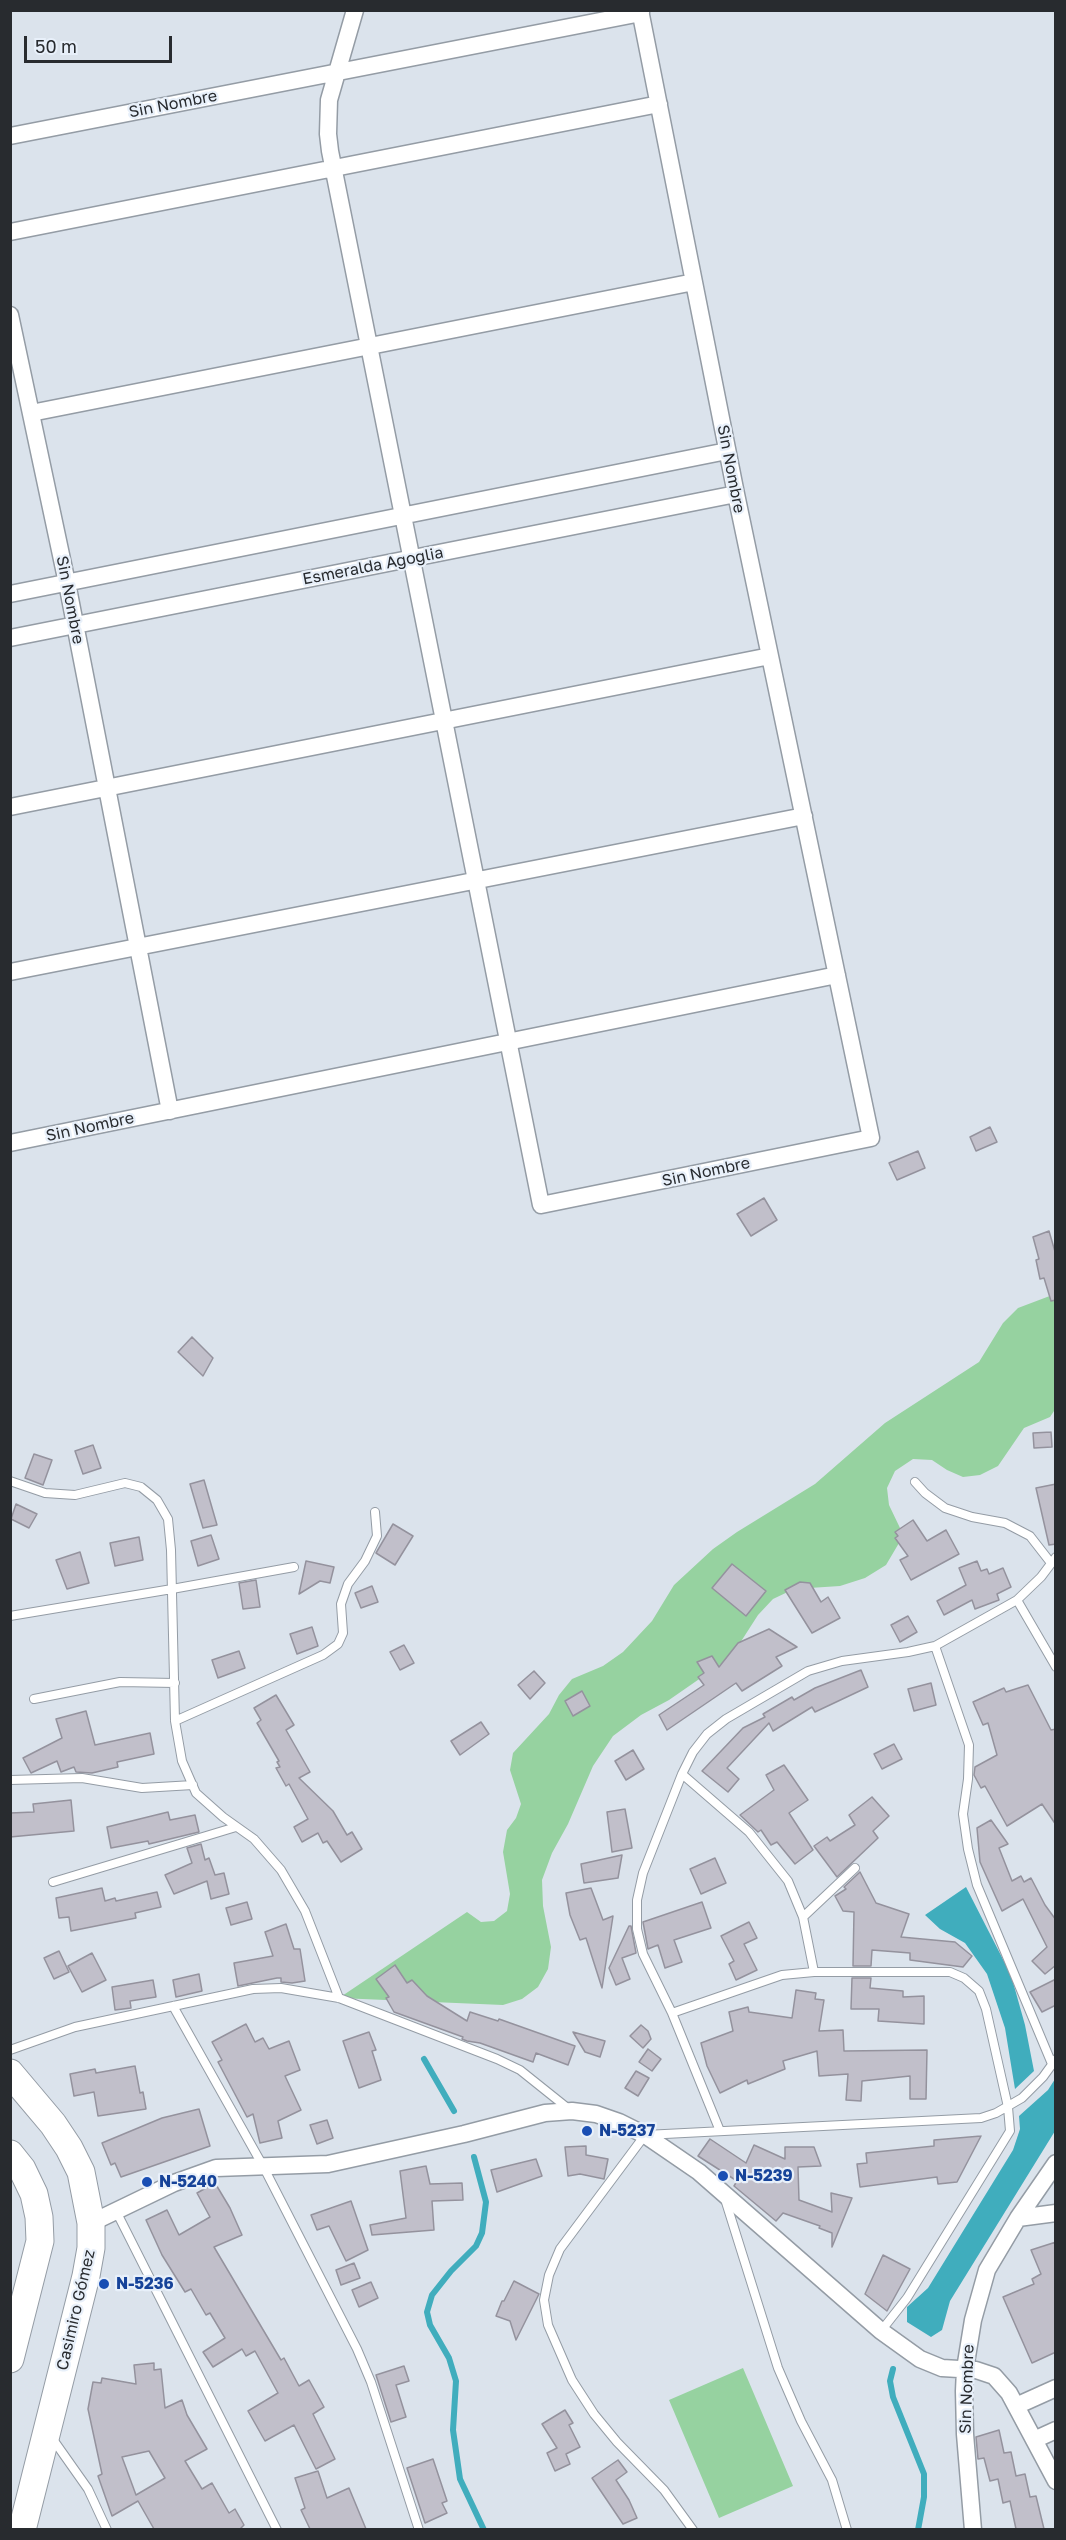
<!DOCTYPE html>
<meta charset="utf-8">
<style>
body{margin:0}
#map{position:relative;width:1066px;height:2540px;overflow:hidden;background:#dbe3ec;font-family:"Golos Text",sans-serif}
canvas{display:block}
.frame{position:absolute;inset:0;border:12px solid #282b2f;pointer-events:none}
.scale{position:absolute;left:24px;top:36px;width:148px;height:27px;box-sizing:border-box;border:3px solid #282b2f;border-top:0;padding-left:8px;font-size:18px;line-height:21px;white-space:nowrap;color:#282b2f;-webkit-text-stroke:4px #e8f0fa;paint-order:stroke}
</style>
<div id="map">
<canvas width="1066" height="2540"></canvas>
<div class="frame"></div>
<div class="scale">50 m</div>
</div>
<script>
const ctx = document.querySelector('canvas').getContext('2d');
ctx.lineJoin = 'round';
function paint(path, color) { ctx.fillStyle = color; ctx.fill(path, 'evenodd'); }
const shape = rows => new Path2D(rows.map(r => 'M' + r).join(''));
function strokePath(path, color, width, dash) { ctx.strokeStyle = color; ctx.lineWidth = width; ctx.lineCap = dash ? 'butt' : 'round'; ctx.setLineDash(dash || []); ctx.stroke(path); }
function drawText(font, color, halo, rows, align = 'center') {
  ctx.font = font + ' "Golos Text",sans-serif'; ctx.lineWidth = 4.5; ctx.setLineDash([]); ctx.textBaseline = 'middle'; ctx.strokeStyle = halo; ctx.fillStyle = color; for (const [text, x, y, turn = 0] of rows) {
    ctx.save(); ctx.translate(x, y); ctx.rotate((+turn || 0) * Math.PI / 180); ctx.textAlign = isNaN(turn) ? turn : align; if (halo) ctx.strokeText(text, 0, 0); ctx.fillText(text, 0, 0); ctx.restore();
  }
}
const green = shape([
 [1055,1294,1056,1408,1050,1417,1024,1428,998,1466,980,1475,963,1477,947,1470,932,1460,913,1459,895,1471,887,1488,889,1505,900,1528,899,1543,886,1565,865,1578,840,1586,794,1589,773,1599,758,1615,731,1657,669,1700,641,1715,613,1736,593,1766,568,1824,552,1853,542,1880,543,1906,551,1947,548,1969,538,1987,522,1999,503,2005,339,1998,467,1912,481,1922,494,1921,507,1911,510,1894,503,1852,507,1830,516,1818,521,1804,510,1770,513,1753,549,1714,559,1695,572,1679,603,1666,623,1652,652,1621,674,1585,713,1549,737,1532,815,1484,885,1423,979,1362,1003,1323,1018,1308],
 [743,2368,793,2486,719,2518,669,2400]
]);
const water = shape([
 [966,1887,1011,1975,1025,2025,1034,2071,1015,2089,1005,2028,987,1974,965,1943,940,1929,925,1915],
 [1055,2079,1055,2131,950,2301,942,2330,931,2337,907,2322,907,2307,928,2288,1013,2150,1020,2129,1019,2116,1048,2090]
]);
const stream = shape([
 [424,2059,454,2111],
 [474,2157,486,2202,482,2233,476,2246,451,2271,432,2295,427,2312,430,2325,449,2358,456,2381,453,2430,460,2479,484,2530],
 [893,2369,890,2381,893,2397,924,2474,924,2497,918,2530]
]);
const building = shape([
 [990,1127,997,1142,976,1151,970,1137,990,1127],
 [918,1151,925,1168,897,1180,889,1163,918,1151],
 [764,1198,777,1220,751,1236,737,1214,764,1198],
 [1049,1231,1056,1255,1056,1300,1051,1301,1044,1278,1040,1279,1036,1260,1039,1259,1033,1237,1049,1231],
 [192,1337,213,1358,203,1376,178,1352,192,1337],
 [1051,1432,1052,1447,1034,1448,1033,1433,1051,1432],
 [93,1445,101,1468,83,1474,75,1451,93,1445],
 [34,1454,52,1460,43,1485,25,1478,34,1454],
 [204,1480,217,1525,203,1528,190,1484,204,1480],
 [1056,1484,1056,1544,1049,1545,1036,1488,1056,1484],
 [16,1504,37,1514,29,1528,11,1519,16,1504],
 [913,1520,927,1541,946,1530,959,1554,911,1580,900,1560,908,1556,895,1538,898,1536,895,1532,913,1520],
 [393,1524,413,1536,395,1565,376,1553,393,1524],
 [211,1535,219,1559,198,1566,191,1541,211,1535],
 [139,1537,143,1560,115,1566,110,1543,139,1537],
 [80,1552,89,1583,67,1589,56,1560,80,1552],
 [306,1561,334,1567,330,1583,320,1581,299,1594,306,1561],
 [977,1561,981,1571,987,1569,989,1574,1003,1568,1011,1587,997,1594,999,1600,975,1609,972,1600,944,1615,937,1601,966,1585,959,1568,977,1561],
 [732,1564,766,1591,746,1616,712,1588,732,1564],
 [256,1580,260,1607,243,1609,239,1583,256,1580],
 [800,1582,810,1583,821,1602,828,1597,840,1618,812,1633,785,1590,800,1582],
 [372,1586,378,1602,361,1608,355,1593,372,1586],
 [908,1616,917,1632,900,1642,891,1625,908,1616],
 [312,1627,318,1646,297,1654,290,1634,312,1627],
 [769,1629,797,1647,776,1657,782,1666,742,1691,736,1683,667,1730,659,1715,704,1685,698,1677,704,1673,697,1662,712,1656,719,1667,738,1643,769,1629],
 [404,1645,414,1663,400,1670,390,1652,404,1645],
 [239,1651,245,1668,218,1678,212,1660,239,1651],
 [861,1670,868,1687,815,1712,812,1707,773,1731,769,1723,727,1768,739,1779,728,1792,702,1771,743,1728,765,1717,763,1714,792,1697,794,1700,815,1688,861,1670],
 [534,1671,545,1683,530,1699,518,1685,534,1671],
 [931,1683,936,1705,914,1711,908,1689,931,1683],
 [1028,1685,1051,1730,1056,1729,1056,1825,1042,1804,1007,1826,985,1786,981,1788,974,1775,975,1767,997,1755,988,1723,983,1725,973,1702,1004,1688,1006,1692,1028,1685],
 [582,1691,590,1706,573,1716,565,1701,582,1691],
 [276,1695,294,1725,286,1730,310,1772,299,1778,333,1811,347,1835,352,1832,362,1849,341,1862,327,1841,323,1843,318,1833,302,1842,294,1827,308,1819,289,1784,286,1786,276,1768,280,1767,277,1762,279,1761,257,1723,261,1720,254,1708,276,1695],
 [86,1711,95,1745,150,1733,154,1754,117,1762,118,1767,92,1773,76,1772,74,1767,61,1772,57,1761,31,1773,23,1758,62,1738,56,1719,86,1711],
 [481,1722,489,1734,460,1755,451,1741,481,1722],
 [894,1744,902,1759,882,1769,874,1754,894,1744],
 [633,1750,644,1769,626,1780,615,1761,633,1750],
 [784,1765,808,1800,789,1813,813,1850,795,1864,777,1842,771,1845,761,1830,758,1832,740,1815,774,1790,766,1775,784,1765],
 [872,1797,889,1816,873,1831,878,1838,837,1877,814,1846,827,1837,830,1841,855,1825,849,1815,872,1797],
 [71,1800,74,1831,10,1837,10,1813,34,1812,33,1804,71,1800],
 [625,1809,632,1848,612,1852,607,1812,625,1809],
 [168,1812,170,1820,195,1815,199,1832,149,1844,148,1841,111,1848,107,1827,168,1812],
 [991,1820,1008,1844,999,1848,1012,1881,1021,1876,1024,1882,1031,1878,1045,1905,1056,1920,1056,1965,1045,1974,1032,1961,1047,1947,1023,1899,1002,1911,980,1862,977,1828,991,1820],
 [201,1844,205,1860,209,1858,215,1875,224,1873,229,1894,211,1899,207,1881,174,1894,165,1875,192,1863,187,1848,201,1844],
 [622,1855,618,1878,584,1883,581,1864,622,1855],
 [715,1858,726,1883,701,1894,690,1869,715,1858],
 [860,1872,876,1903,909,1914,901,1937,955,1942,972,1956,963,1967,910,1960,910,1953,872,1950,871,1966,853,1966,854,1912,843,1911,835,1896,846,1889,844,1887,860,1872],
 [102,1888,105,1901,115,1898,116,1901,157,1892,161,1907,135,1913,136,1918,71,1931,69,1917,59,1918,56,1898,102,1888],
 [591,1888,603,1920,613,1916,602,1988,586,1938,580,1940,570,1915,566,1893,591,1888],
 [247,1902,252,1919,231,1925,226,1908,247,1902],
 [702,1902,711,1928,674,1940,682,1962,665,1968,658,1945,648,1949,643,1922,702,1902],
 [749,1922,757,1938,744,1944,757,1970,736,1980,729,1964,734,1961,721,1936,749,1922],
 [286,1924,294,1949,300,1949,305,1981,292,1983,281,1982,281,1978,277,1978,238,1986,234,1963,273,1956,265,1932,286,1924],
 [629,1926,631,1926,636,1953,622,1958,630,1979,616,1985,609,1968,629,1926],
 [59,1951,69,1972,54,1979,44,1958,59,1951],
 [92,1953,106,1980,82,1992,68,1966,92,1953],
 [395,1965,407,1983,412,1980,427,1996,467,2021,470,2012,498,2021,499,2019,575,2046,568,2065,536,2053,533,2062,480,2043,467,2041,462,2039,463,2037,394,2012,386,1998,389,1997,376,1979,395,1965],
 [199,1974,202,1991,176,1997,173,1980,199,1974],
 [852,1978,871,1978,870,1988,903,1991,903,1997,924,1996,924,2024,878,2021,879,2009,851,2009,852,1978],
 [1056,1979,1056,2005,1042,2012,1030,1992,1056,1979],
 [153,1980,156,1997,130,2001,131,2008,115,2010,112,1987,153,1980],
 [796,1990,816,1993,815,1999,824,2000,819,2031,843,2030,844,2051,927,2050,926,2099,910,2099,910,2076,862,2081,861,2101,846,2100,848,2074,819,2076,817,2051,783,2061,785,2069,748,2084,747,2080,720,2093,707,2066,701,2043,733,2031,729,2012,748,2007,749,2012,792,2018,796,1990],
 [246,2024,255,2042,263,2038,269,2049,289,2041,300,2070,285,2076,301,2110,278,2121,282,2138,260,2143,253,2114,247,2117,218,2062,222,2060,212,2042,246,2024],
 [641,2025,648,2031,651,2039,643,2048,630,2036,641,2025],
 [369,2032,376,2050,372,2051,381,2080,359,2088,343,2041,369,2032],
 [573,2032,605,2041,600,2057,585,2052,573,2032],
 [648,2049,661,2059,652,2071,639,2062,648,2049],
 [135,2066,140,2093,143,2092,146,2109,98,2116,94,2092,74,2096,70,2074,95,2069,96,2073,135,2066],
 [636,2071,649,2078,638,2096,625,2088,636,2071],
 [199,2109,210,2146,121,2177,115,2163,111,2165,102,2143,162,2118,199,2109],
 [327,2120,333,2138,317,2144,310,2125,327,2120],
 [981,2136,957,2182,938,2184,937,2177,860,2187,857,2164,867,2163,866,2153,934,2146,934,2140,981,2136],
 [710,2139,746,2163,754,2145,785,2159,785,2147,814,2147,821,2166,798,2167,799,2200,832,2212,831,2193,852,2198,832,2247,832,2233,819,2228,820,2226,783,2213,776,2221,734,2186,737,2181,698,2156,710,2139],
 [586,2146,586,2155,608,2159,604,2179,580,2174,568,2176,565,2147,586,2146],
 [536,2159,542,2176,497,2192,491,2170,536,2159],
 [426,2166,430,2184,462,2183,463,2200,432,2201,434,2230,372,2235,370,2225,406,2218,400,2171,426,2166],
 [215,2183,230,2208,242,2235,214,2247,281,2360,284,2358,299,2386,309,2380,324,2407,313,2414,335,2459,316,2469,294,2425,265,2441,248,2411,278,2393,255,2351,246,2356,242,2349,213,2367,203,2352,225,2338,210,2313,206,2315,191,2289,185,2292,162,2255,146,2220,167,2210,179,2235,210,2217,197,2193,215,2183],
 [351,2201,368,2250,346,2261,329,2226,317,2230,311,2215,351,2201],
 [1056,2242,1056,2352,1032,2363,1003,2297,1034,2284,1032,2279,1041,2274,1031,2250,1056,2242],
 [883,2255,910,2269,887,2311,865,2294,883,2255],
 [354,2263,360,2278,341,2285,336,2270,354,2263],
 [514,2281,539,2294,516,2340,510,2321,496,2316,502,2301,504,2301,514,2281],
 [371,2282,378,2298,359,2307,352,2290,371,2282],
 [154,2363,154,2370,161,2369,165,2408,182,2400,187,2415,207,2449,185,2461,202,2489,212,2483,229,2513,235,2509,244,2525,240,2529,154,2529,138,2501,112,2516,98,2476,102,2474,88,2409,93,2382,101,2383,102,2378,136,2384,134,2365,154,2363],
 [149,2451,165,2478,136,2495,122,2457,149,2451],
 [404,2366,409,2381,396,2385,406,2417,391,2422,376,2375,404,2366],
 [565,2410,573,2423,569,2425,580,2447,566,2454,570,2464,555,2471,547,2453,557,2448,542,2424,565,2410],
 [999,2430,1004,2453,1011,2452,1016,2476,1025,2474,1030,2497,1036,2496,1044,2529,1016,2529,1010,2501,1003,2503,998,2479,990,2481,984,2458,978,2459,976,2437,999,2430],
 [433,2459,447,2501,442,2503,447,2513,425,2523,407,2468,433,2459],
 [618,2460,627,2472,616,2480,629,2500,637,2518,623,2524,592,2478,618,2460],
 [318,2471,327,2498,349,2488,366,2529,310,2529,301,2510,305,2508,295,2478,318,2471]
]);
const lane = shape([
 [10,1481,45,1493,75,1495,125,1483,141,1487,157,1500,168,1519,171,1550,175,1721,182,1761,196,1793,223,1817,254,1839,281,1870,305,1911,339,1998],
 [915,1482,925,1493,945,1508,972,1517,1005,1523,1030,1536,1051,1563],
 [1017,1600,1056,1667],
 [10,1616,172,1589,294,1567],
 [935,1646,969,1745,968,1779,963,1814,968,1849,977,1885,1052,2064],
 [34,1699,120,1682,175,1683],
 [175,1721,323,1655,338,1644,343,1633,341,1604,348,1584,365,1561,377,1536,375,1512],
 [682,1774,749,1832,788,1881,803,1917,814,1972],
 [10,1780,82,1778,142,1788,193,1785],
 [53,1882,236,1827],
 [803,1917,855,1868],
 [173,2006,263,2166,357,2349,371,2382,419,2530],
 [672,2013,782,1975,814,1972,950,1972,964,1978,979,1991,986,2009,1008,2107,1010,2131,907,2298,881,2331],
 [10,2050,75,2027,253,1989,281,1988,339,1998,497,2059,520,2070,570,2110],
 [720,2131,672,2013,643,1954,637,1929,637,1900,643,1873,682,1774,693,1752,707,1734,726,1719,808,1671,842,1661,908,1652,935,1646,1017,1600,1041,1577,1056,1557],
 [725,2199,778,2368,801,2421,832,2480,847,2530],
 [116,2211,277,2530],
 [52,2438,88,2489,107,2530],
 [693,2530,664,2490,617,2442,594,2414,572,2380,548,2325,544,2300,549,2275,560,2249,645,2135,981,2118,996,2113,1022,2098,1043,2077,1056,2059]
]);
const street = shape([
 [355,10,329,100,328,134,330,151,541,1205,871,1138,736,494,640,10],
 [10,136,641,13],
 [10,232,659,104],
 [10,315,67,583,170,1111],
 [31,413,694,282],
 [10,594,727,451],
 [10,638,736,494],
 [10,807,770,656],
 [10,972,804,816],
 [10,1143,837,975],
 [1018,2218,1056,2213],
 [91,2223,174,2183,216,2168,328,2164,464,2134,545,2113,572,2111,596,2114,619,2122,645,2135,699,2172,881,2331,920,2359,942,2368,976,2370,994,2376,1009,2393,1056,2481],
 [1016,2406,1056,2388],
 [1034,2440,1056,2430],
 [973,2530,965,2434,964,2391,965,2369,973,2320,987,2270,1018,2218,1056,2163]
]);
const primary = shape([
 [10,2073,53,2124,69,2148,81,2172,91,2223,91,2248,86,2276,22,2530],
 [10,2154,22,2169,34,2194,39,2217,40,2241,10,2359]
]);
const markers = [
 [587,2131,6,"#1a4fb4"],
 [723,2176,6,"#1a4fb4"],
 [147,2182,6,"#1a4fb4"],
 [104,2284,6,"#1a4fb4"]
];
const streetNames = [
 ["Sin Nombre",173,104,-11],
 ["Sin Nombre",731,469,79],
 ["Esmeralda Agoglia",373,566,-11],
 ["Sin Nombre",70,600,79],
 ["Sin Nombre",90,1127,-12],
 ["Sin Nombre",706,1172,-12],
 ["Casimiro Gómez",76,2310,-77],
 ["Sin Nombre",967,2389,-88]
];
const transitNames = [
 ["N-5237",599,2131],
 ["N-5239",735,2176],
 ["N-5240",159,2182],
 ["N-5236",116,2284]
];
paint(green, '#96d2a0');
paint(water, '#40adbd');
strokePath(stream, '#40adbd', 6);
paint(building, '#c1bfca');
strokePath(building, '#94929d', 1.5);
strokePath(lane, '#949ca5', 10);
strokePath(street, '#949ca5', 19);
strokePath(primary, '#949ca5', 29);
strokePath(lane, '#fff', 8);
strokePath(street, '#fff', 16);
strokePath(primary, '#fff', 27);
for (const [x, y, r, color] of markers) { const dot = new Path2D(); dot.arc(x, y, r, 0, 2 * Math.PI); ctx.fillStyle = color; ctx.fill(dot); strokePath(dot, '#e8f0fa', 2); }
drawText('16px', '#282b2f', '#e8f0fa', streetNames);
drawText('bold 16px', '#164399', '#e8f0fa', transitNames, 'left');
</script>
